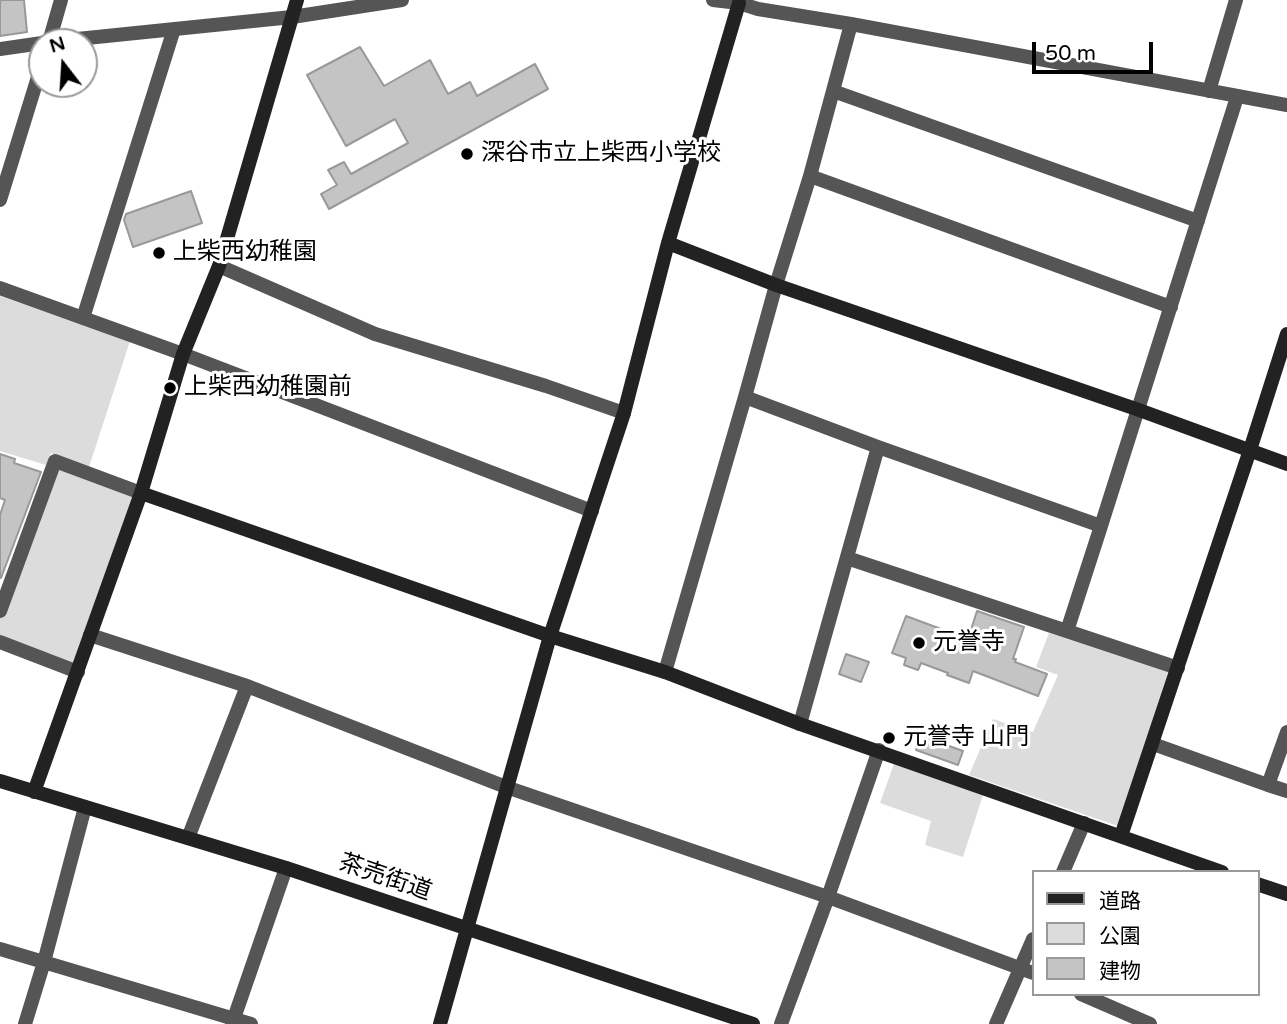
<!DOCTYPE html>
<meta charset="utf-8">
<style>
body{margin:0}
#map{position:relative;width:1287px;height:1024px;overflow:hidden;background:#fff;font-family:"Varela Round","Noto Sans JP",sans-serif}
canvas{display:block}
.legend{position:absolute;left:1032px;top:870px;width:228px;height:126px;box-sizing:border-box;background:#fff;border:2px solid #999;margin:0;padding:9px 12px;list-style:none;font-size:21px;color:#000}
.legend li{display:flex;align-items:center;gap:14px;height:35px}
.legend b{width:35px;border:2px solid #999}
.north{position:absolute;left:28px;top:28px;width:70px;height:70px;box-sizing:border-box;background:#fff;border:2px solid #999;border-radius:50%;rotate:343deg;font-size:19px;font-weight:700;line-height:28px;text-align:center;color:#000}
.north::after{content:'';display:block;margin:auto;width:24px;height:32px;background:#000;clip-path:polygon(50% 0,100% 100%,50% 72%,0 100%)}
.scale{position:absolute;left:1032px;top:42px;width:121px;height:32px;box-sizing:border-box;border:4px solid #000;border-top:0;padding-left:9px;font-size:21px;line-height:24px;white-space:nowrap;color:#000;-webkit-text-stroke:5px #fff;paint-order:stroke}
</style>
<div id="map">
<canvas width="1287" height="1024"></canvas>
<ul class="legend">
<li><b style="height:9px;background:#222"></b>道路</li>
<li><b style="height:19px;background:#dcdcdc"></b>公園</li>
<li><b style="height:19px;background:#c4c4c4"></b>建物</li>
</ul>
<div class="north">N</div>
<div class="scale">50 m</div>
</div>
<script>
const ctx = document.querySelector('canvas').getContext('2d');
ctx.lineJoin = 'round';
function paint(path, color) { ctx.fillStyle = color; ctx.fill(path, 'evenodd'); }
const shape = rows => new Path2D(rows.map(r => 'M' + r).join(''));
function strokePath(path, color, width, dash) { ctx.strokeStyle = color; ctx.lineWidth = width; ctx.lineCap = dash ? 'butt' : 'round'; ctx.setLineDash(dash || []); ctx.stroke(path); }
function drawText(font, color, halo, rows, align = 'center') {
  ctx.font = font + ' "Varela Round","Noto Sans JP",sans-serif'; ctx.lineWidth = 6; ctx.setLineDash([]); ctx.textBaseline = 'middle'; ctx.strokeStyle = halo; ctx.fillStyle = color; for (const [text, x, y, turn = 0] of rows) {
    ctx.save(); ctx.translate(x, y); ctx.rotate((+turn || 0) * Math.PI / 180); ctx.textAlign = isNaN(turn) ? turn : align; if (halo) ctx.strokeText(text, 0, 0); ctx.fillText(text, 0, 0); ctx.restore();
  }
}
const green = shape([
 [0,296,130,341,89,467,51,453,46,465,0,451],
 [55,461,141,493,78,672,0,642,0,611],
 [1049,633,1168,672,1118,826,969,775,993,719,1033,732,1058,675,1036,667],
 [894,764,983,795,963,857,925,845,931,821,880,803]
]);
const building = shape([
 [2,0,24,0,27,32,0,36,0,1,2,0],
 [360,47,384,86,430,60,448,94,470,82,477,96,535,64,548,89,329,209,321,194,337,185,328,170,344,162,351,174,408,143,395,119,346,146,307,75,360,47],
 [191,191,202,223,133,247,124,220,126,214,191,191],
 [0,454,15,459,14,463,41,472,1,578,0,578,0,515,5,500,0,498,0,454],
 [977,611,1024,627,1013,659,1016,659,1015,662,1047,674,1038,696,973,671,969,683,947,675,948,673,921,663,918,670,904,665,906,658,892,653,906,616,968,639,977,611],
 [846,654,869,662,861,682,839,674,846,654],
 [921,736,963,751,958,765,916,750,921,736]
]);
const street = shape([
 [713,0,739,3,758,9,851,24,1287,105],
 [48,42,292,17,402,0],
 [49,42,61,0],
 [0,49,42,43],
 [833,91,1198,221],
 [1209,91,1236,0],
 [810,176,1171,307],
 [0,200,42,64],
 [219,266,375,334,546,386,624,413],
 [0,288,183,354,592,511],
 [83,318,174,29],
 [745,397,878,447,1101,526,1237,97],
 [847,558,1178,668],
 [0,611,55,461,141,493],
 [1067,631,1101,526],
 [90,635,247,686,506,787,828,897,1033,973],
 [0,642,78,672],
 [665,672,745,397,776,285,810,176,851,24],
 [800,724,878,447],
 [1153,744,1268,785,1287,732],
 [1268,785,1287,791],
 [188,838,247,686],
 [1063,872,1084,823],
 [0,949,251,1024],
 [1081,994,1150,1024],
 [25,1024,44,962,85,807],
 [232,1024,286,868],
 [781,1024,828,897,879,750],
 [996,1024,1033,939]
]);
const secondary = shape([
 [668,243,776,285,1139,410,1287,464],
 [141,493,550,636,665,672,800,724,1222,872],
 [0,781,286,868,753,1024],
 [34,792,141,493,183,354,219,266,297,0],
 [1121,836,1250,450,1287,334],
 [1257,884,1287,894],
 [440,1024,550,636,624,413,668,243,739,3]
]);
const markers = [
 [467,154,7,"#000"],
 [159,253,7,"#000"],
 [170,388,7,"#000"],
 [919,643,7,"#000"],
 [889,738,7,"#000"]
];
const poiNames = [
 ["深谷市立上柴西小学校",481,154],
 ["上柴西幼稚園",173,253],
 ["上柴西幼稚園前",184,388],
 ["元誉寺",933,643],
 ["元誉寺 山門",903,738]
];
const streetNames = [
 ["茶売街道",385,878,19]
];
paint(green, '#dcdcdc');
paint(building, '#c4c4c4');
strokePath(building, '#999', 2);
strokePath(street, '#555', 14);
strokePath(secondary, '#222', 14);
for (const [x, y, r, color] of markers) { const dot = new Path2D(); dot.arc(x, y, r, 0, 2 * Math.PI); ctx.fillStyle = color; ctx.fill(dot); strokePath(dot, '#fff', 2.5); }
drawText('24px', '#000', '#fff', poiNames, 'left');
drawText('24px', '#000', '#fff', streetNames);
</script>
